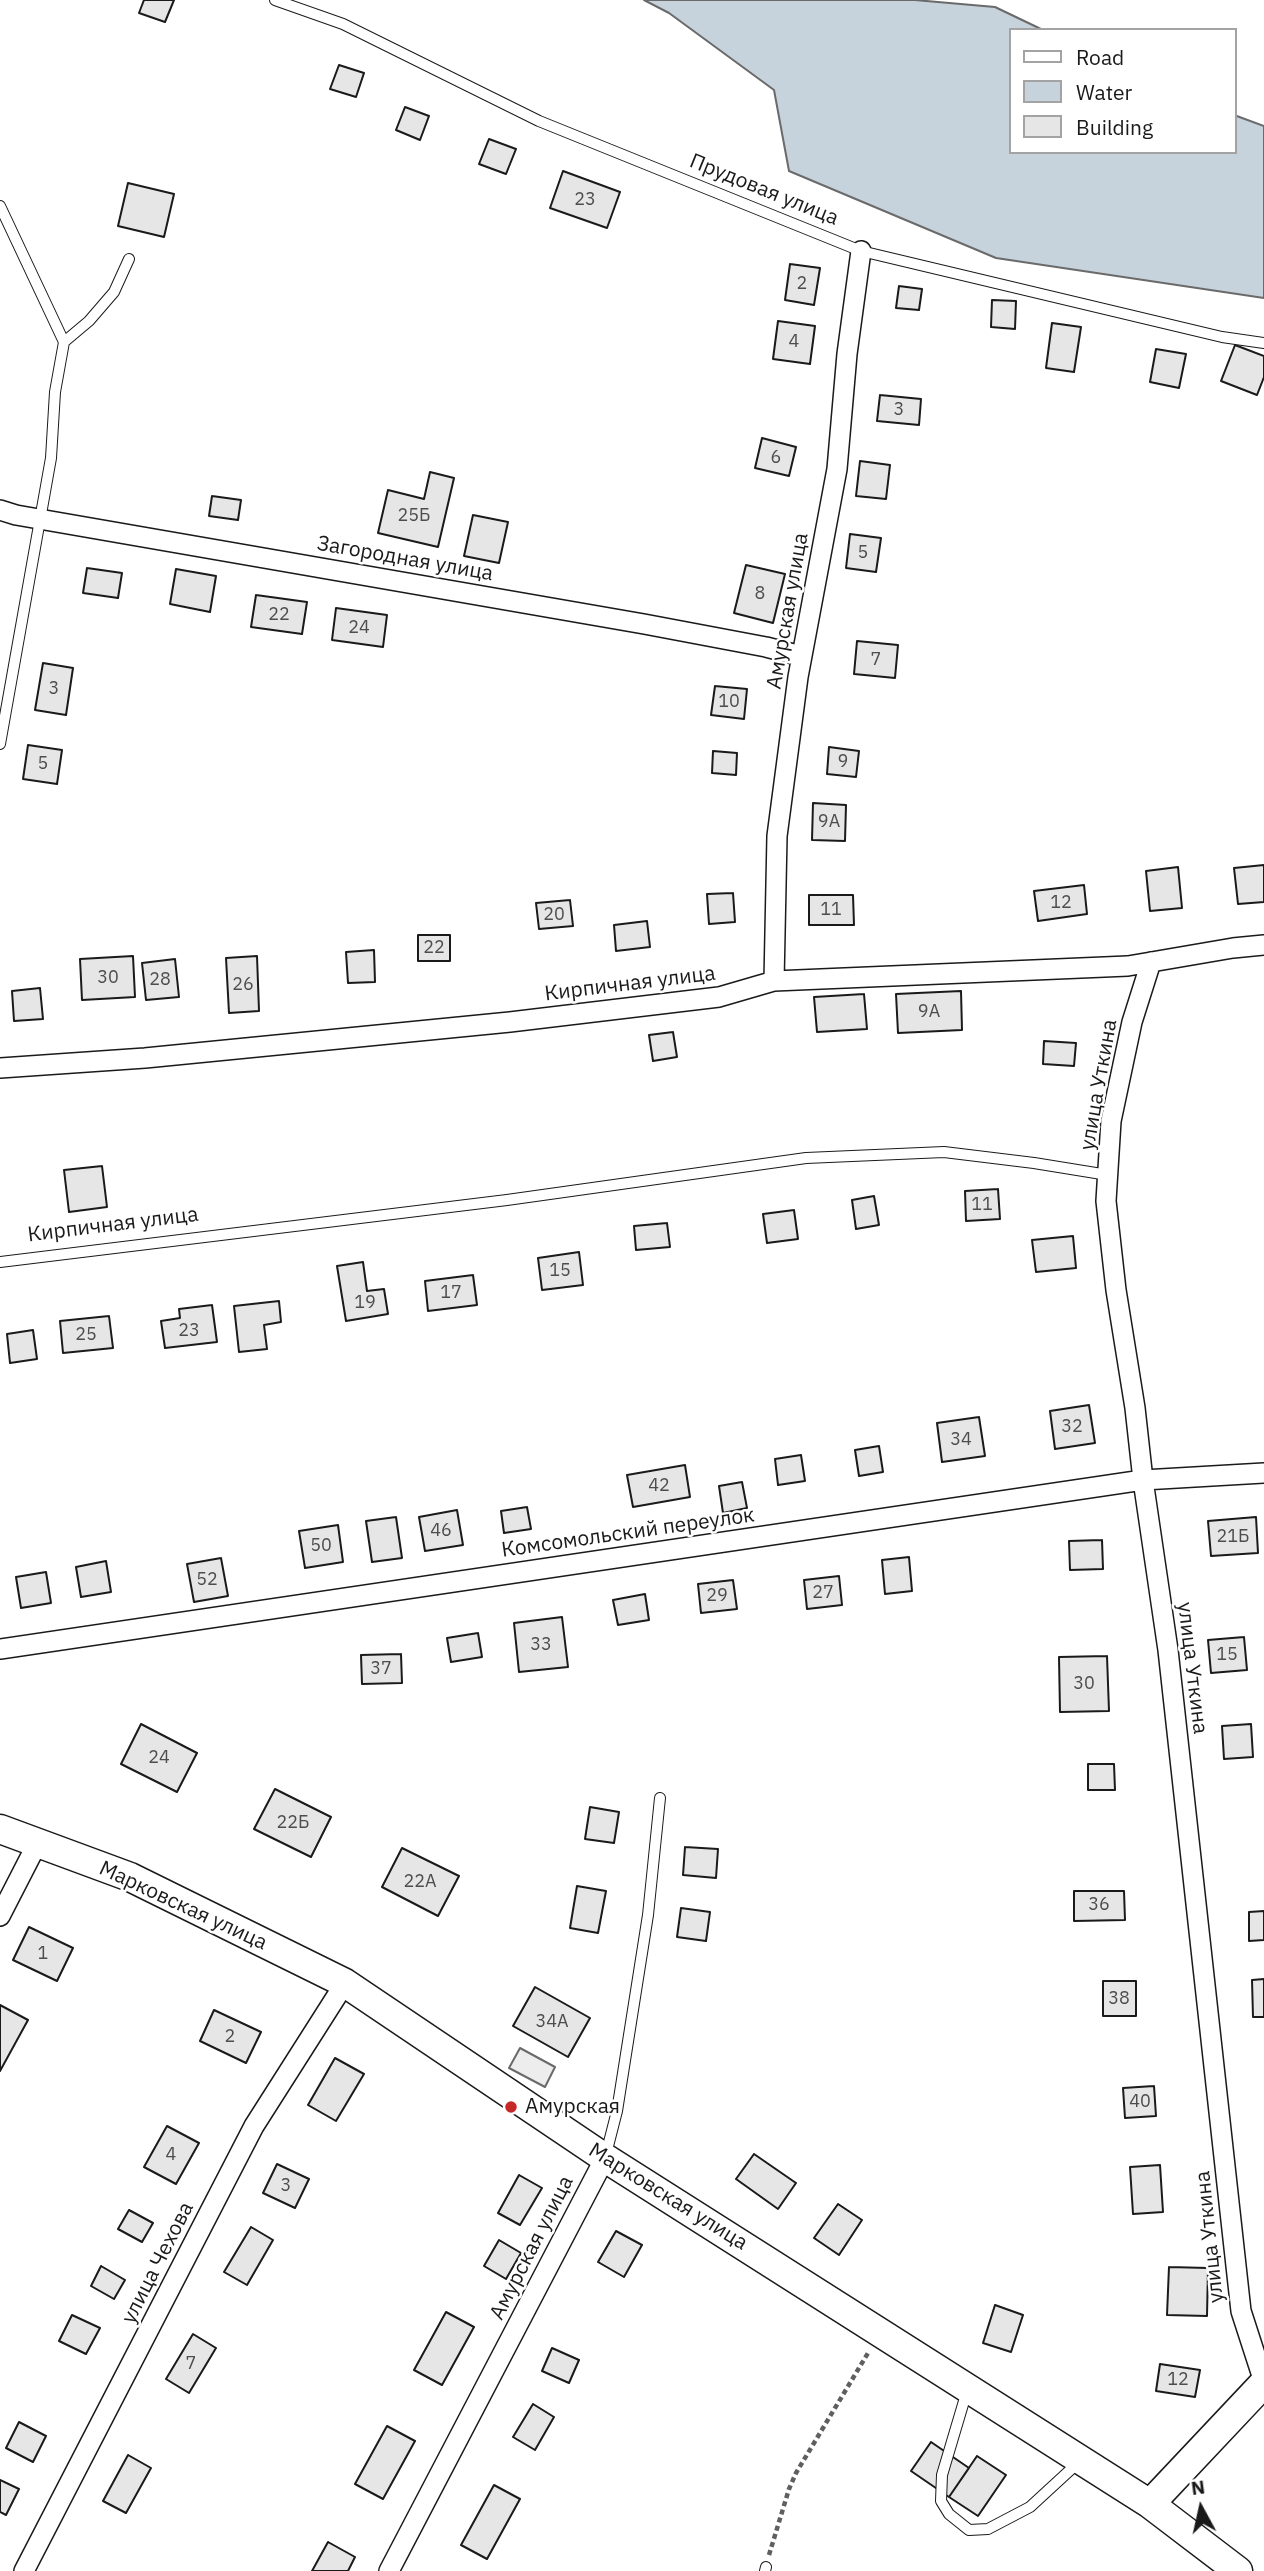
<!DOCTYPE html>
<meta charset="utf-8">
<style>
body{margin:0}
#map{position:relative;width:1264px;height:2571px;overflow:hidden;background:#fff;font-family:"IBM Plex Sans",sans-serif}
canvas{display:block}
.legend{position:absolute;left:1009px;top:28px;width:228px;height:126px;box-sizing:border-box;background:#fff;border:2px solid #a3a3a3;margin:0;padding:9px 12px;list-style:none;font-size:21px;color:#1a1a1a}
.legend li{display:flex;align-items:center;gap:14px;height:35px}
.legend b{width:35px;border:2px solid #a3a3a3}
.north{position:absolute;left:1166px;top:2473px;width:70px;height:70px;-webkit-text-stroke:5px #fff;paint-order:stroke;rotate:352deg;font-size:19px;font-weight:700;line-height:28px;text-align:center;color:#1a1a1a}
.north::after{content:'';display:block;margin:auto;width:24px;height:32px;background:#1a1a1a;clip-path:polygon(50% 0,100% 100%,50% 72%,0 100%)}
</style>
<div id="map">
<canvas width="1264" height="2571"></canvas>
<ul class="legend">
<li><b style="height:9px;background:#fff"></b>Road</li>
<li><b style="height:19px;background:#c6d2dc"></b>Water</li>
<li><b style="height:19px;background:#e6e6e6"></b>Building</li>
</ul>
<div class="north">N</div>
</div>
<script>
const ctx = document.querySelector('canvas').getContext('2d');
ctx.lineJoin = 'round';
function paint(path, color) { ctx.fillStyle = color; ctx.fill(path, 'evenodd'); }
const shape = rows => new Path2D(rows.map(r => 'M' + r).join(''));
function strokePath(path, color, width, dash) { ctx.strokeStyle = color; ctx.lineWidth = width; ctx.lineCap = dash ? 'butt' : 'round'; ctx.setLineDash(dash || []); ctx.stroke(path); }
function drawText(font, color, halo, rows, align = 'center') {
  ctx.font = font + ' "IBM Plex Sans",sans-serif'; ctx.lineWidth = 5; ctx.setLineDash([]); ctx.textBaseline = 'middle'; ctx.strokeStyle = halo; ctx.fillStyle = color; for (const [text, x, y, turn = 0] of rows) {
    ctx.save(); ctx.translate(x, y); ctx.rotate((+turn || 0) * Math.PI / 180); ctx.textAlign = isNaN(turn) ? turn : align; if (halo) ctx.strokeText(text, 0, 0); ctx.fillText(text, 0, 0); ctx.restore();
  }
}
const parking = shape([
 [520,2048,555,2067,545,2087,509,2068,520,2048]
]);
const water = shape([
 [644,0,915,0,995,7,1043,30,1010,30,1010,152,1234,152,1234,115,1264,126,1264,298,996,258,789,171,774,90,669,13,644,0]
]);
const building = shape([
 [144,0,174,0,165,22,139,13,144,0],
 [339,65,364,73,356,97,330,89,339,65],
 [405,107,429,116,420,140,396,130,405,107],
 [489,139,516,149,506,174,479,164,489,139],
 [563,171,620,192,607,228,550,208,563,171],
 [128,183,174,194,164,237,118,226,128,183],
 [790,264,820,268,814,305,785,300,790,264],
 [899,286,922,289,919,310,896,308,899,286],
 [992,300,1016,301,1015,329,991,327,992,300],
 [778,321,815,326,810,364,773,359,778,321],
 [1052,323,1081,327,1074,372,1046,368,1052,323],
 [1235,345,1264,356,1264,377,1257,395,1221,381,1235,345],
 [1156,349,1186,354,1179,388,1150,382,1156,349],
 [880,395,921,399,919,425,877,421,880,395],
 [762,438,796,447,789,476,755,468,762,438],
 [860,461,890,465,886,499,856,496,860,461],
 [430,472,454,478,438,547,378,533,388,490,424,499,430,472],
 [212,496,241,500,238,520,209,516,212,496],
 [473,515,508,522,499,563,464,556,473,515],
 [850,534,881,538,876,572,846,568,850,534],
 [746,565,785,574,773,623,734,613,746,565],
 [87,568,122,573,118,598,83,593,87,568],
 [176,569,216,576,210,612,170,604,176,569],
 [256,595,307,602,302,634,251,627,256,595],
 [336,608,387,615,383,647,332,640,336,608],
 [857,641,898,645,895,678,854,674,857,641],
 [43,663,73,668,66,715,35,710,43,663],
 [715,686,747,689,744,719,711,715,715,686],
 [28,745,62,750,57,784,23,779,28,745],
 [829,747,859,751,856,777,827,774,829,747],
 [713,751,737,753,736,775,712,773,713,751],
 [813,803,846,805,845,841,812,840,813,803],
 [1264,865,1264,902,1238,904,1234,868,1264,865],
 [1178,867,1182,908,1150,911,1146,871,1178,867],
 [1084,885,1087,914,1038,921,1034,891,1084,885],
 [733,893,735,922,709,924,707,894,733,893],
 [809,895,853,895,854,925,809,925,809,895],
 [570,900,573,926,539,929,536,903,570,900],
 [647,921,650,947,616,951,614,925,647,921],
 [418,935,450,935,450,961,418,961,418,935],
 [374,950,375,982,348,983,346,952,374,950],
 [133,956,135,997,82,1000,80,959,133,956],
 [257,956,259,1011,229,1013,226,958,257,956],
 [175,959,179,997,146,1000,142,963,175,959],
 [40,988,43,1019,14,1021,12,991,40,988],
 [961,991,962,1030,898,1033,896,994,961,991],
 [864,994,867,1029,817,1032,814,997,864,994],
 [673,1032,677,1057,653,1061,649,1035,673,1032],
 [1044,1041,1076,1043,1074,1066,1043,1064,1044,1041],
 [102,1166,107,1207,69,1212,64,1170,102,1166],
 [998,1189,1000,1219,966,1221,965,1191,998,1189],
 [874,1196,879,1225,856,1229,852,1200,874,1196],
 [794,1210,798,1239,767,1243,763,1214,794,1210],
 [667,1223,670,1247,636,1250,634,1226,667,1223],
 [1073,1236,1076,1268,1036,1272,1032,1240,1073,1236],
 [579,1252,583,1285,542,1290,538,1258,579,1252],
 [363,1262,367,1291,384,1289,388,1314,346,1321,337,1266,363,1262],
 [473,1275,477,1305,428,1311,425,1281,473,1275],
 [279,1301,281,1322,264,1325,267,1349,239,1352,234,1306,279,1301],
 [212,1305,217,1342,165,1348,161,1321,180,1318,179,1309,212,1305],
 [109,1316,113,1348,63,1353,60,1321,109,1316],
 [33,1330,37,1359,10,1363,7,1334,33,1330],
 [1089,1405,1095,1443,1055,1449,1050,1411,1089,1405],
 [979,1417,985,1456,942,1462,937,1423,979,1417],
 [879,1446,883,1472,859,1476,855,1450,879,1446],
 [801,1455,805,1481,778,1485,775,1459,801,1455],
 [685,1465,690,1497,633,1507,627,1475,685,1465],
 [742,1482,747,1508,723,1513,719,1486,742,1482],
 [527,1507,531,1529,504,1533,501,1511,527,1507],
 [457,1510,463,1545,425,1551,419,1517,457,1510],
 [396,1517,402,1558,372,1562,366,1521,396,1517],
 [1256,1517,1258,1553,1211,1556,1208,1521,1256,1517],
 [338,1525,343,1562,305,1568,299,1531,338,1525],
 [1102,1540,1103,1569,1070,1570,1069,1541,1102,1540],
 [909,1557,912,1591,885,1594,882,1560,909,1557],
 [221,1558,228,1596,194,1602,187,1564,221,1558],
 [106,1561,111,1592,81,1597,76,1567,106,1561],
 [46,1572,51,1603,21,1608,16,1577,46,1572],
 [839,1576,842,1605,807,1609,804,1580,839,1576],
 [733,1580,737,1609,701,1613,698,1584,733,1580],
 [645,1594,649,1620,618,1625,613,1600,645,1594],
 [562,1617,568,1667,519,1672,514,1623,562,1617],
 [478,1633,482,1657,451,1662,447,1638,478,1633],
 [1244,1637,1247,1670,1211,1673,1208,1640,1244,1637],
 [401,1654,402,1683,362,1684,361,1655,401,1654],
 [1107,1656,1109,1711,1060,1712,1059,1657,1107,1656],
 [141,1724,197,1753,177,1792,121,1764,141,1724],
 [1251,1724,1253,1757,1224,1759,1222,1726,1251,1724],
 [1088,1764,1114,1764,1115,1790,1088,1790,1088,1764],
 [275,1789,331,1817,311,1857,254,1829,275,1789],
 [590,1807,619,1812,614,1843,585,1839,590,1807],
 [685,1847,718,1849,716,1878,683,1875,685,1847],
 [402,1848,459,1876,438,1916,382,1887,402,1848],
 [577,1886,606,1891,598,1933,570,1928,577,1886],
 [1074,1891,1124,1891,1125,1920,1074,1921,1074,1891],
 [681,1908,710,1912,706,1941,677,1937,681,1908],
 [1264,1911,1264,1940,1249,1941,1249,1912,1264,1911],
 [29,1927,73,1948,57,1981,13,1960,29,1927],
 [1264,1979,1264,2017,1253,2017,1252,1980,1264,1979],
 [1103,1981,1136,1981,1136,2016,1103,2016,1103,1981],
 [535,1987,590,2018,568,2057,513,2026,535,1987],
 [0,2005,28,2020,0,2071,0,2005],
 [214,2010,261,2032,246,2063,200,2041,214,2010],
 [335,2058,364,2074,336,2121,308,2105,335,2058],
 [1154,2086,1156,2116,1125,2118,1123,2088,1154,2086],
 [167,2126,199,2143,176,2184,144,2167,167,2126],
 [754,2154,796,2183,778,2209,736,2179,754,2154],
 [277,2164,309,2179,295,2208,263,2193,277,2164],
 [1160,2165,1163,2212,1133,2214,1130,2167,1160,2165],
 [519,2175,542,2188,520,2225,498,2213,519,2175],
 [838,2204,862,2220,839,2255,814,2238,838,2204],
 [129,2210,153,2223,142,2242,118,2229,129,2210],
 [251,2227,273,2240,247,2285,224,2272,251,2227],
 [616,2231,642,2245,624,2277,598,2262,616,2231],
 [499,2240,521,2253,506,2279,484,2266,499,2240],
 [101,2266,125,2280,114,2299,91,2286,101,2266],
 [1169,2267,1208,2268,1207,2316,1167,2315,1169,2267],
 [995,2305,1023,2315,1011,2352,983,2343,995,2305],
 [446,2312,474,2327,442,2385,414,2370,446,2312],
 [72,2315,100,2328,86,2354,59,2341,72,2315],
 [193,2334,216,2348,189,2393,166,2379,193,2334],
 [552,2348,579,2360,569,2383,542,2371,552,2348],
 [1160,2364,1200,2370,1195,2397,1156,2391,1160,2364],
 [533,2404,554,2417,535,2450,513,2437,533,2404],
 [19,2422,46,2436,33,2462,6,2448,19,2422],
 [387,2426,415,2441,383,2499,355,2484,387,2426],
 [931,2442,969,2468,949,2497,911,2471,931,2442],
 [128,2455,151,2468,126,2513,103,2501,128,2455],
 [977,2456,1006,2475,978,2516,949,2497,977,2456],
 [0,2480,19,2489,6,2515,0,2512,0,2480],
 [494,2485,520,2499,487,2559,461,2545,494,2485],
 [328,2542,355,2557,348,2571,312,2571,328,2542]
]);
const path = shape([
 [769,2555,789,2489,796,2473,868,2353]
]);
const lane = shape([
 [275,0,343,24,539,121,861,251,1222,337,1264,343],
 [0,206,64,342],
 [0,744,51,458,55,392,64,342,89,321,114,292,129,259],
 [0,1262,507,1200,806,1158,944,1152,1034,1163,1108,1175],
 [606,2154,617,2111,648,1915,660,1798],
 [967,2391,942,2475,941,2501,949,2514,969,2530,988,2529,1030,2507,1080,2461],
 [765,2571,766,2567]
]);
const street = shape([
 [0,510,16,515,644,624,766,647,801,656],
 [1151,962,1132,1022,1111,1121,1106,1201,1116,1290,1135,1408,1143,1480,1168,1650,1241,2311,1264,2382],
 [774,981,777,836,798,677,837,469,847,354,861,251],
 [0,1068,145,1058,510,1022,719,997,774,981,1128,966,1233,948,1264,945],
 [0,1649,1143,1480,1264,1473],
 [0,1916,37,1844],
 [24,2571,254,2126,345,1983],
 [389,2571,605,2158]
]);
const secondary = shape([
 [0,1829,130,1877,345,1983,605,2158,1150,2504,1238,2571],
 [1150,2504,1264,2383]
]);
const markers = [
 [511,2107,7,"#c62828"]
];
const numberNames = [
 ["23",585,200],
 ["2",802,284],
 ["4",794,342],
 ["3",899,410],
 ["6",776,458],
 ["25Б",414,516],
 ["5",863,553],
 ["8",760,594],
 ["22",279,615],
 ["24",359,628],
 ["7",876,660],
 ["3",54,689],
 ["10",729,702],
 ["9",843,762],
 ["5",43,764],
 ["9А",829,822],
 ["12",1061,903],
 ["11",831,910],
 ["20",554,915],
 ["22",434,948],
 ["30",108,978],
 ["28",160,980],
 ["26",243,985],
 ["9А",929,1012],
 ["11",982,1205],
 ["15",560,1271],
 ["17",451,1293],
 ["19",365,1303],
 ["23",189,1331],
 ["25",86,1335],
 ["32",1072,1427],
 ["34",961,1440],
 ["42",659,1486],
 ["46",441,1531],
 ["21Б",1233,1537],
 ["50",321,1546],
 ["52",207,1580],
 ["27",823,1593],
 ["29",717,1596],
 ["33",541,1645],
 ["15",1227,1655],
 ["37",381,1669],
 ["30",1084,1684],
 ["24",159,1758],
 ["22Б",293,1823],
 ["22А",420,1882],
 ["36",1099,1905],
 ["1",43,1954],
 ["38",1119,1999],
 ["34А",552,2022],
 ["2",230,2037],
 ["40",1140,2102],
 ["4",171,2155],
 ["3",286,2186],
 ["7",191,2364],
 ["12",1178,2380]
];
const streetNames = [
 ["Прудовая улица",764,190,22],
 ["Загородная улица",405,559,10],
 ["Амурская улица",788,611,-80],
 ["Кирпичная улица",630,984,-7],
 ["улица Уткина",1099,1085,-80],
 ["Кирпичная улица",113,1225,-7],
 ["Комсомольский переулок",628,1533,-8],
 ["улица Уткина",1192,1668,83],
 ["Марковская улица",183,1906,25],
 ["Марковская улица",668,2197,32],
 ["улица Уткина",1210,2237,-96],
 ["Амурская улица",532,2248,-63],
 ["улица Чехова",158,2263,-63]
];
const poiNames = [
 ["Амурская",525,2107]
];
paint(parking, '#ededed');
strokePath(parking, '#6a6a6a', 2);
paint(water, '#c6d2dc');
strokePath(water, '#6a6a6a', 2);
paint(building, '#e6e6e6');
strokePath(building, '#1a1a1a', 2);
strokePath(lane, '#1a1a1a', 12);
strokePath(street, '#1a1a1a', 22);
strokePath(secondary, '#1a1a1a', 31);
strokePath(path, '#5f5f5f', 4.5, [5, 3.5]);
strokePath(lane, '#fff', 10);
strokePath(street, '#fff', 19);
strokePath(secondary, '#fff', 28);
for (const [x, y, r, color] of markers) { const dot = new Path2D(); dot.arc(x, y, r, 0, 2 * Math.PI); ctx.fillStyle = color; ctx.fill(dot); strokePath(dot, '#fff', 2.5); }
drawText('18px', '#4d4d4d', null, numberNames);
drawText('21px', '#1a1a1a', '#fff', streetNames);
drawText('21px', '#1a1a1a', '#fff', poiNames, 'left');
</script>
